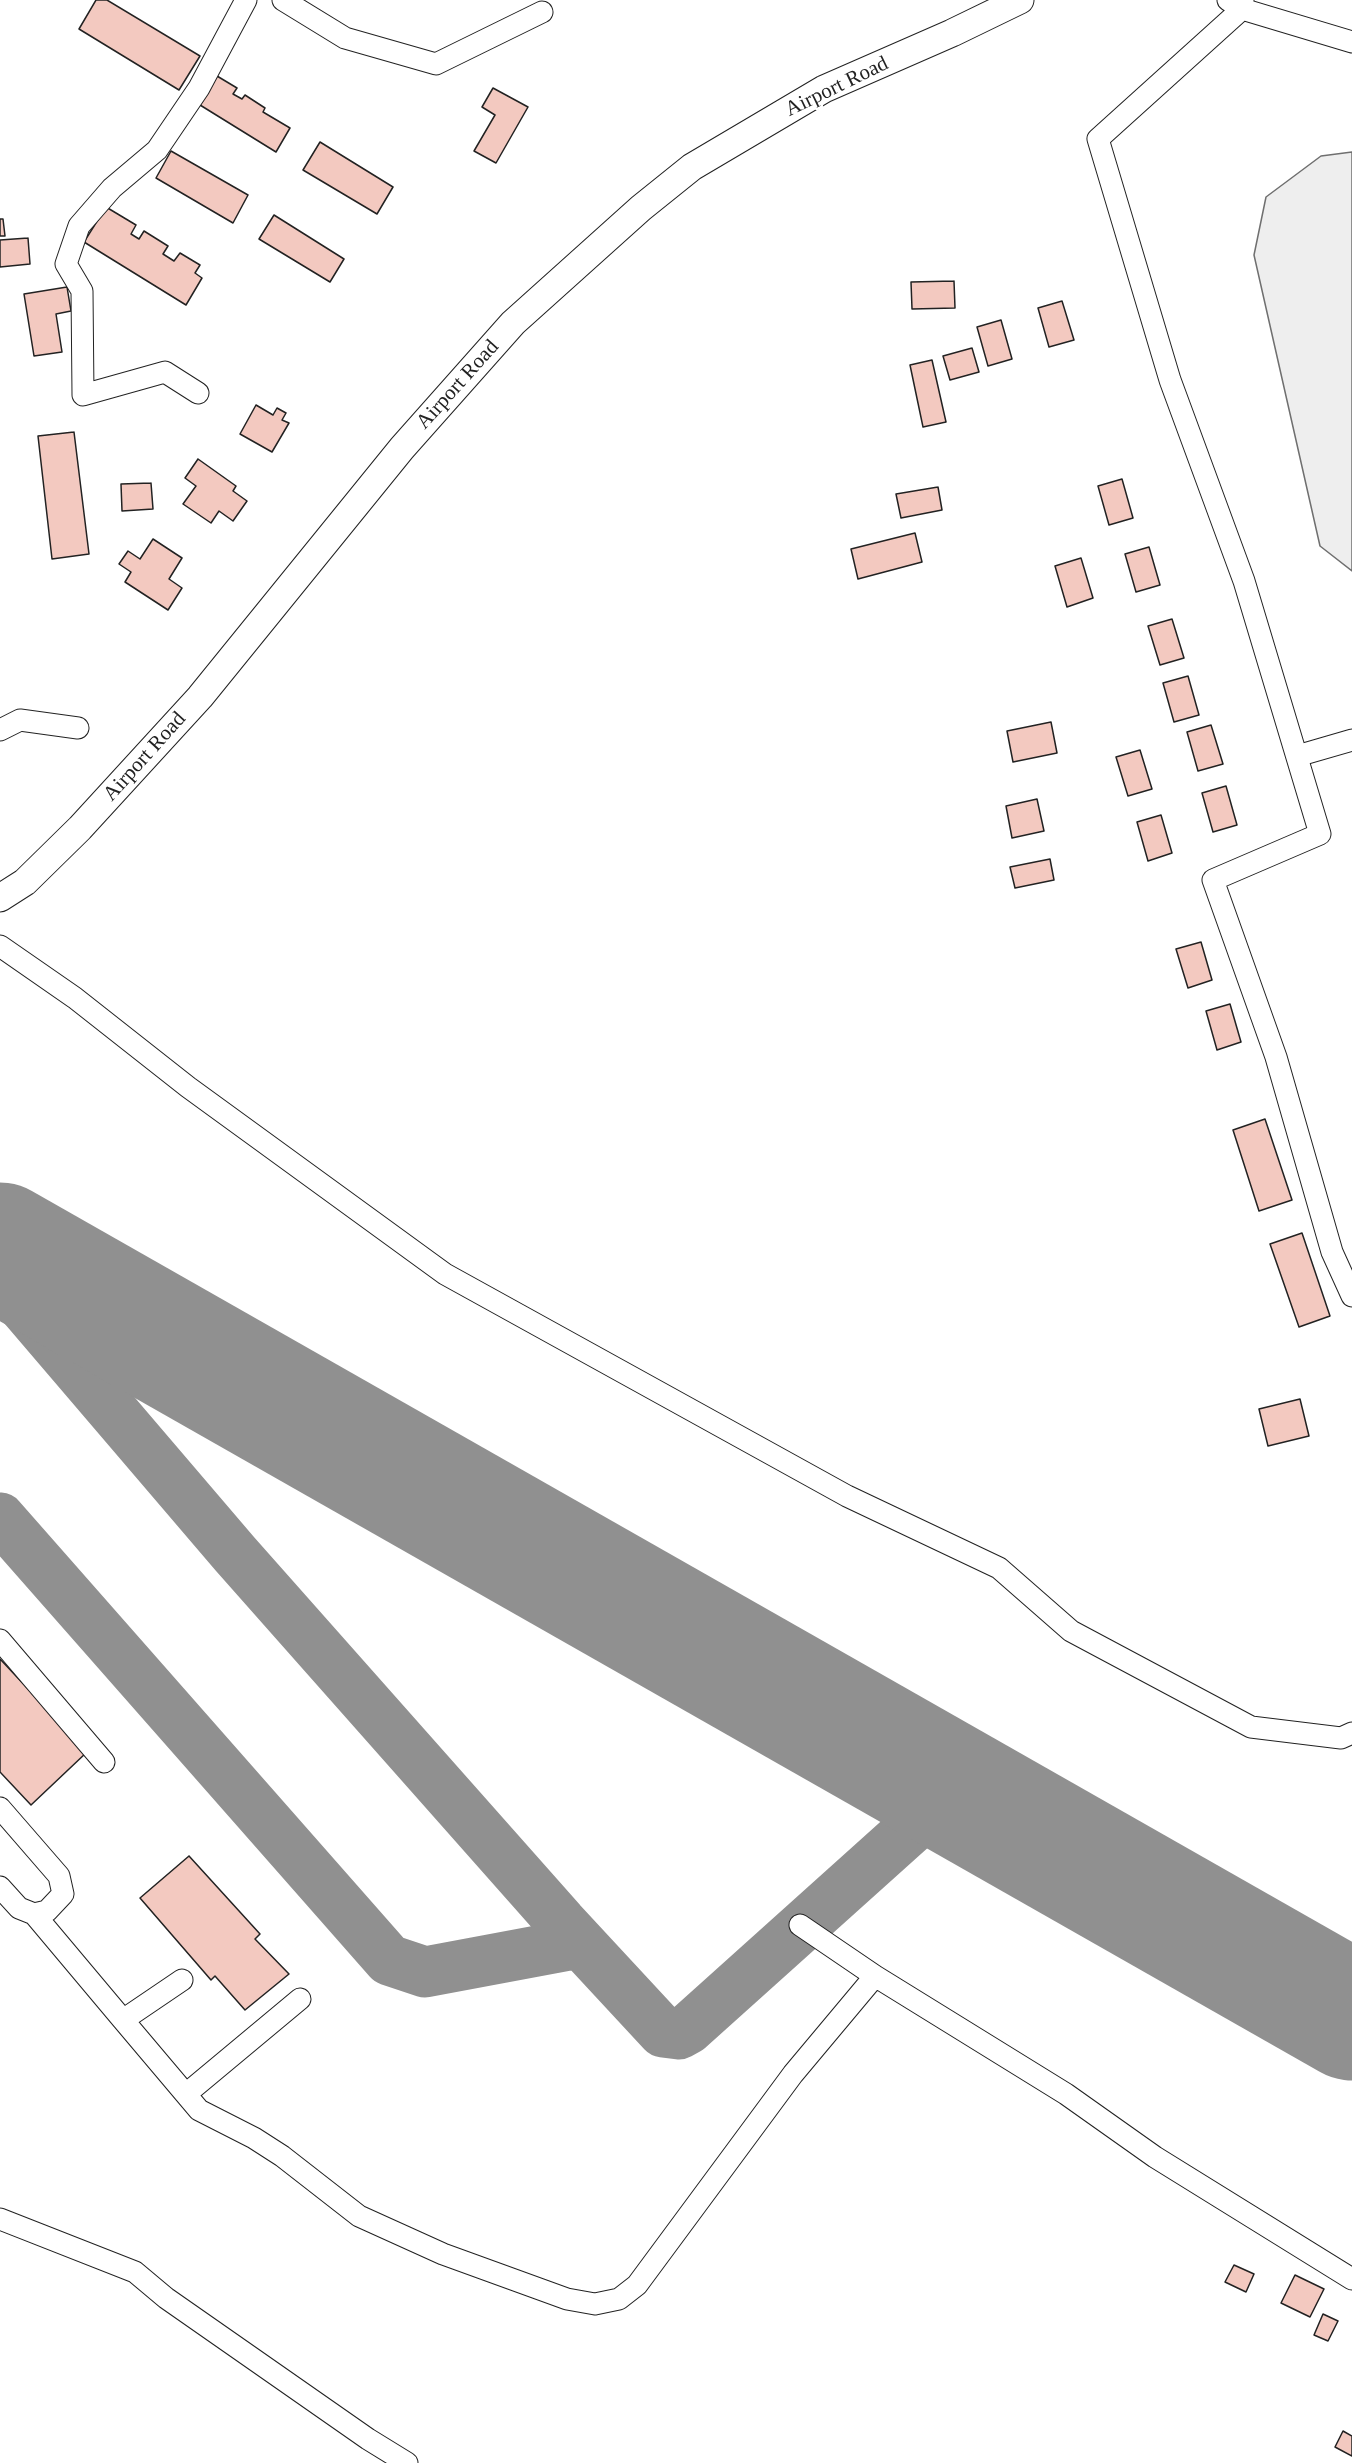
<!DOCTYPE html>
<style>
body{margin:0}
canvas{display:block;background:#fff}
</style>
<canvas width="1352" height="2463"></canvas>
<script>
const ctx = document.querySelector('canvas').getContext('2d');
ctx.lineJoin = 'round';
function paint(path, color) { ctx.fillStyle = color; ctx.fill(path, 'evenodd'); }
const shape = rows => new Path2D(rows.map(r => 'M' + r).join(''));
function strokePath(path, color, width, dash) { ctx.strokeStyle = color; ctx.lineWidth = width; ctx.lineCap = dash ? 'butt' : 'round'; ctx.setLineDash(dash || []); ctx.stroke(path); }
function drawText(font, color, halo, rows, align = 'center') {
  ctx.font = font + ' "Times New Roman",serif'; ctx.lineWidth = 4.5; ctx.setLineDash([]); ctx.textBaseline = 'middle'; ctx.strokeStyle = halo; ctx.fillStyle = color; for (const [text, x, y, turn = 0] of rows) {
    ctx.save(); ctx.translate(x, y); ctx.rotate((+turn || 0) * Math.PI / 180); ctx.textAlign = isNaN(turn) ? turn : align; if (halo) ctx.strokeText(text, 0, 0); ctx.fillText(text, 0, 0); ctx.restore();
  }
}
const green = shape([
 [1352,152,1352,571,1320,546,1254,255,1266,197,1321,156,1352,152]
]);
const taxiway = shape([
 [0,1279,235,1554,561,1922,663,2032,679,2034,688,2029,954,1790],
 [0,1518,389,1960,425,1972,580,1943]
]);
const runway = shape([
 [0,1247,1352,2016]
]);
const building = shape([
 [96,0,107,0,200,56,179,90,79,29,96,0],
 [217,76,237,88,233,94,242,99,245,95,265,108,263,112,290,128,276,152,200,105,217,76],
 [493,88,528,107,496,163,474,151,495,115,482,107,493,88],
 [320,142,393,187,377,214,303,170,320,142],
 [171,151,248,195,233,223,156,178,171,151],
 [106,207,136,225,131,234,139,239,144,231,168,246,163,254,174,261,180,253,200,265,195,273,202,278,186,305,84,242,106,207],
 [274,215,344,259,330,282,259,239,274,215],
 [0,219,3,219,5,236,0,236,0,219],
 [28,238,30,264,0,267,0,240,28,238],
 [954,281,955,308,912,309,911,282,954,281],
 [67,287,71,311,56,314,62,352,34,356,24,294,67,287],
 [1062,301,1074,340,1049,347,1038,308,1062,301],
 [1001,320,1012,359,988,366,977,327,1001,320],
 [972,348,979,372,950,380,943,356,972,348],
 [932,360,946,422,923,427,910,365,932,360],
 [256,405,273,415,277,408,286,413,282,420,289,423,272,452,240,434,256,405],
 [74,432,89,554,52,559,38,436,74,432],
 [198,459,236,486,233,491,247,501,233,521,219,511,211,523,183,504,196,486,185,478,198,459],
 [1122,479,1133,518,1109,525,1098,486,1122,479],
 [151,483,153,509,122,511,121,484,151,483],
 [938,487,942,510,901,518,896,494,938,487],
 [915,533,922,562,858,579,851,549,915,533],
 [153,539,182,558,169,579,182,588,168,610,125,582,131,572,119,564,128,551,140,559,153,539],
 [1149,547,1160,585,1136,592,1125,554,1149,547],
 [1081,558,1093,598,1067,607,1055,566,1081,558],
 [1172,619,1184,658,1160,665,1148,626,1172,619],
 [1188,676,1199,715,1174,722,1163,683,1188,676],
 [1051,722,1057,753,1013,762,1007,731,1051,722],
 [1211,725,1223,764,1198,771,1187,732,1211,725],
 [1140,750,1152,789,1128,796,1116,757,1140,750],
 [1226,786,1237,825,1213,832,1202,793,1226,786],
 [1037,799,1044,831,1012,838,1006,806,1037,799],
 [1161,815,1172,853,1148,861,1137,822,1161,815],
 [1050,859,1054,880,1015,888,1010,867,1050,859],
 [1201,942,1212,980,1188,988,1176,949,1201,942],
 [1230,1004,1241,1042,1217,1050,1206,1011,1230,1004],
 [1265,1119,1292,1200,1259,1211,1233,1130,1265,1119],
 [1302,1233,1330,1316,1299,1327,1270,1244,1302,1233],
 [1300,1399,1309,1436,1268,1446,1259,1409,1300,1399],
 [0,1659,87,1752,31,1805,0,1772,0,1659],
 [189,1856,260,1934,255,1939,289,1974,245,2010,215,1976,211,1980,140,1898,189,1856],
 [1234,2265,1254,2274,1246,2292,1225,2282,1234,2265],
 [1295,2275,1324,2289,1310,2317,1281,2303,1295,2275],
 [1323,2314,1338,2321,1328,2341,1314,2335,1323,2314],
 [1343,2431,1352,2436,1352,2456,1335,2447,1343,2431]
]);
const minor = shape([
 [283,0,345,38,436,64,542,12],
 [1228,0,1242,9,1352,42],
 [1243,0,1242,9,1098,139,1170,380,1244,581,1320,834,1213,880,1276,1057,1332,1252,1352,1296],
 [198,393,165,372,83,395,82,291,66,264,79,226,112,188,157,150,199,88,246,0],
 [0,730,20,720,78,728],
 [1297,756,1352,740],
 [0,946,75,998,188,1087,445,1274,847,1496,999,1568,1071,1631,1251,1727,1341,1738,1352,1733],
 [0,1640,104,1762],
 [0,1808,59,1876,63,1894,47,1911,34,1914,19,1908,0,1887],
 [34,1914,123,2020,182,1980],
 [875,1976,1066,2094,1155,2157,1352,2279],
 [123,2020,199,2110,254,2138,282,2156,359,2216,443,2254,567,2299,595,2304,619,2299,637,2285,793,2074,875,1976,800,1925],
 [186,2094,300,1999],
 [0,2219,135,2272,166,2298,368,2439,407,2463]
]);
const major = shape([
 [0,898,25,882,80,828,200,697,402,448,513,323,641,208,692,167,824,89,952,33,1020,0]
]);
const streetNames = [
 ["Airport Road",837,87,-26],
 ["Airport Road",458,385,-48],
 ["Airport Road",145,757,-48]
];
paint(green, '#eee');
strokePath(green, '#6f6f6f', 1.5);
strokePath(taxiway, '#909090', 51);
strokePath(runway, '#909090', 129);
paint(building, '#f3c9c0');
strokePath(building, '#222', 1.5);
strokePath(minor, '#222', 23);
strokePath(major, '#222', 29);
strokePath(minor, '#fff', 21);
strokePath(major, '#fff', 27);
drawText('21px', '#222', '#fff', streetNames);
</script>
